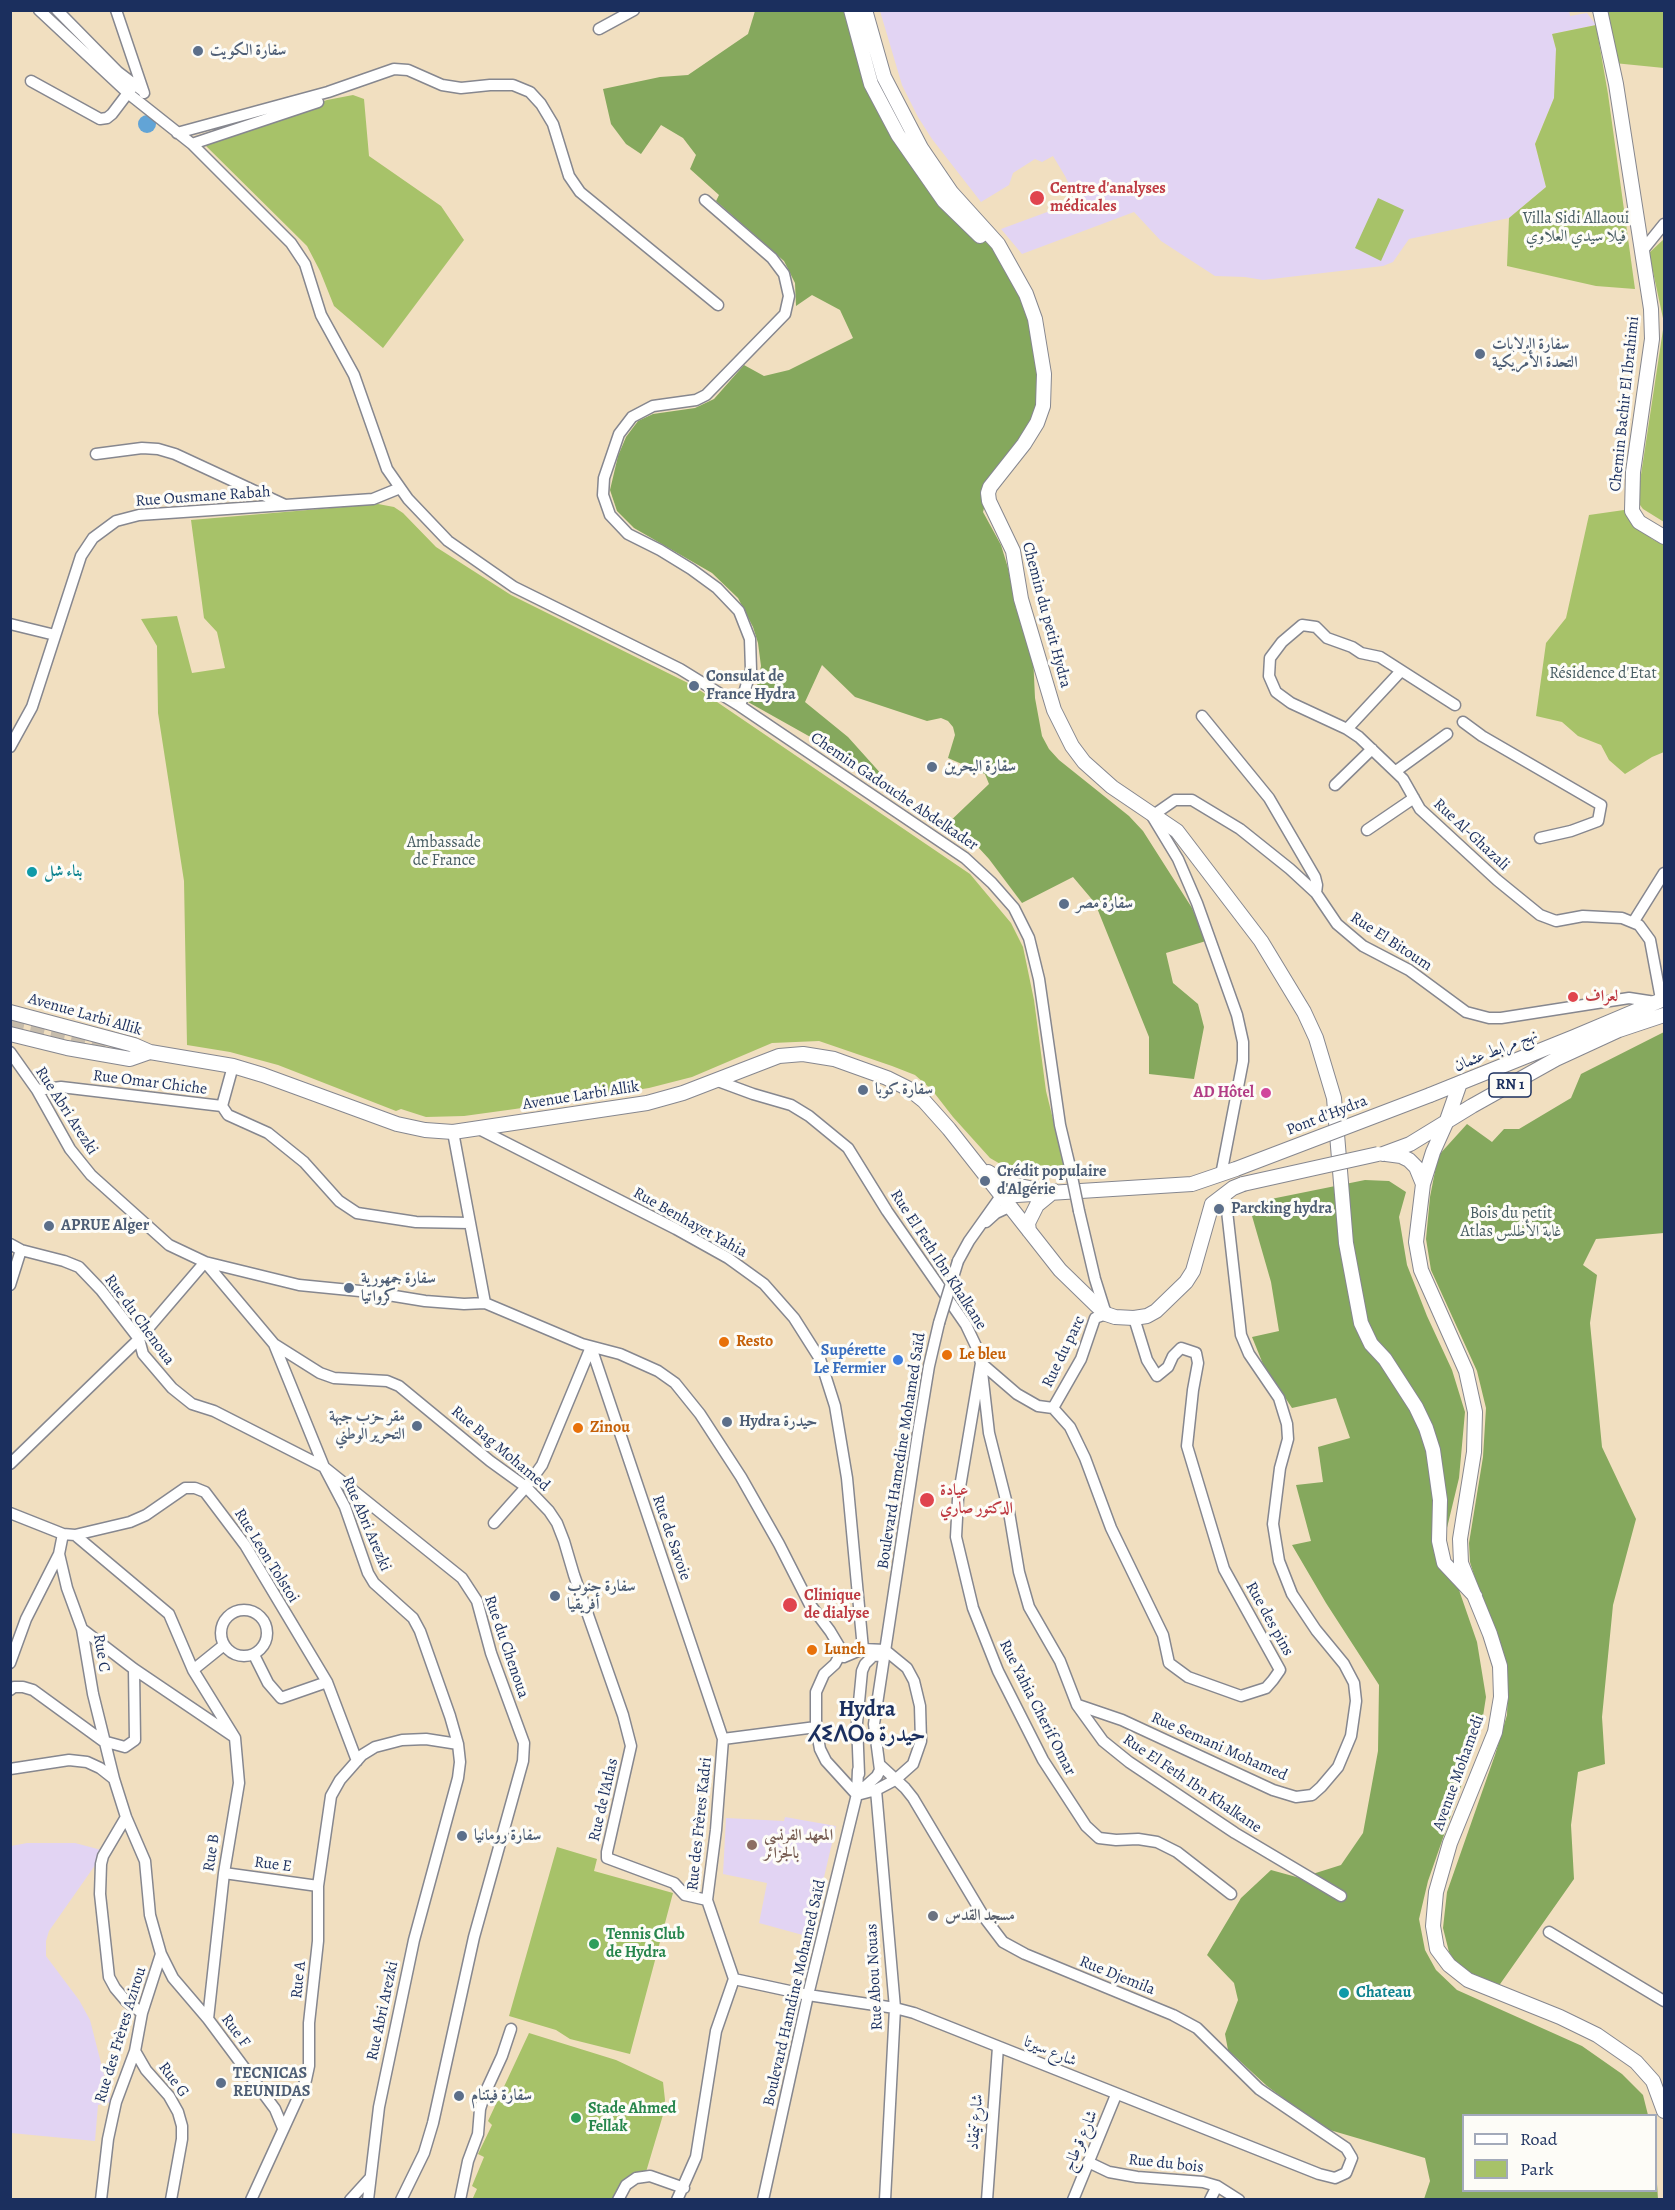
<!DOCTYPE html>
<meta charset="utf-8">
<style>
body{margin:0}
#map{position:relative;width:1675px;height:2210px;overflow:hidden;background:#f1dfc0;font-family:Alegreya,serif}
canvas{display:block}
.frame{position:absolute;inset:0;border:12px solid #1b2f5e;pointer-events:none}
.legend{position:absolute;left:1462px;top:2114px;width:195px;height:78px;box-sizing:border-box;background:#fdfcf7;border:2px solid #a3aaba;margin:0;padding:8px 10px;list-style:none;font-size:18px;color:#1b2f5e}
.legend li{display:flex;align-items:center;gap:12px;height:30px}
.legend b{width:30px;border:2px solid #a3aaba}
</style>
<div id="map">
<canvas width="1675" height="2210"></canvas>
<div class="frame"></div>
<ul class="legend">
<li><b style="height:8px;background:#fff"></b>Road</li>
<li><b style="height:16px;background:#a7c269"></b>Park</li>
</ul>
</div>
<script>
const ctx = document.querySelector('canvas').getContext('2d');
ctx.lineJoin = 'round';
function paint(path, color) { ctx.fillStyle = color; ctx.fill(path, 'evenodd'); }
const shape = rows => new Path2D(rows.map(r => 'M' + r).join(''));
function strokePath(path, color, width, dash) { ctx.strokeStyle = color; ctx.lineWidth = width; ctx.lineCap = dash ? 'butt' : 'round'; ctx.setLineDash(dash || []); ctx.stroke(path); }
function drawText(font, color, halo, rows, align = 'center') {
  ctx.font = font + ' Alegreya,Amiri,"Noto Sans Tifinagh",serif'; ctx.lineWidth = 6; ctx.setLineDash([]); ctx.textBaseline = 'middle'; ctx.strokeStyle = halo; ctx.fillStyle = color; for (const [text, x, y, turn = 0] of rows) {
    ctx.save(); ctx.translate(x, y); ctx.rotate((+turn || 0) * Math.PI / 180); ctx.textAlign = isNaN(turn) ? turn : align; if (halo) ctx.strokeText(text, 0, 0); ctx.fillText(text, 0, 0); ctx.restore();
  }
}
const built = shape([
 [1569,10,1570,16,1587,13,1596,25,1552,34,1556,49,1554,98,1535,144,1546,187,1509,218,1409,239,1393,262,1383,266,1263,280,1245,277,1215,276,1161,241,1134,212,1022,254,1001,229,1077,201,1065,176,1053,156,1042,162,1035,159,1013,173,1009,185,981,202,932,139,918,117,902,85,880,11],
 [785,1817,836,1826,810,1937,759,1923,767,1883,723,1874,726,1818,784,1821],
 [27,1843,75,1843,105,1851,49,1931,46,1941,46,1956,79,2000,90,2020,111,2102,98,2105,95,2141,11,2133,11,1846]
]);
const green = shape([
 [1603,11,1664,11,1664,68,1614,63],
 [1596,25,1608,94,1635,289,1596,286,1507,266,1509,218,1546,187,1535,144,1554,98,1556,49,1552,34],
 [353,95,364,99,369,156,441,206,464,240,383,348,334,306,320,271,307,246,204,144,327,100],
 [1378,198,1404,210,1381,261,1355,248],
 [1664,239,1664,522,1643,509,1637,501,1664,323,1649,253],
 [378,504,394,507,403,513,436,547,511,595,692,685,970,874,1011,923,1023,947,1034,1000,1046,1091,1066,1172,1030,1172,1017,1171,1002,1165,990,1158,953,1117,932,1090,915,1075,892,1066,819,1041,772,1043,692,1077,649,1088,515,1109,464,1116,426,1117,401,1109,396,1111,278,1065,230,1052,187,1045,184,881,158,713,157,646,141,619,177,616,192,673,225,668,217,632,204,618,191,520],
 [1624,510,1631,521,1652,539,1664,545,1664,752,1652,757,1625,774,1609,760,1601,745,1578,736,1562,722,1536,716,1546,643,1566,618,1589,515],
 [557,1847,597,1859,594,1871,673,1893,630,2054,570,2039,556,2030,509,2016],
 [529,2033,616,2060,663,2082,665,2100,663,2115,646,2172,614,2199,472,2200,477,2189,472,2186,484,2157,478,2154,492,2125,488,2121]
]);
const forest = shape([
 [755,11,849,11,871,84,965,223,992,248,1009,272,1027,309,1040,389,1035,416,988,493,983,512,1001,545,1008,568,1016,609,1032,634,1035,698,1042,736,1049,749,1059,760,1129,816,1143,831,1192,908,1206,941,1166,953,1173,983,1198,1004,1204,1027,1194,1079,1149,1074,1149,1037,1095,903,1073,877,1022,903,989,859,978,847,944,827,989,784,985,774,948,758,955,735,953,727,948,721,941,718,927,721,855,697,822,665,805,702,848,737,883,776,888,786,888,792,814,739,748,702,757,686,761,666,758,643,753,627,738,598,712,573,634,528,617,511,610,490,618,456,626,437,638,421,653,414,695,408,714,399,744,365,764,376,789,370,853,338,840,310,812,295,796,306,795,283,784,261,716,201,719,195,690,169,696,155,683,138,661,125,641,154,626,144,611,124,603,89,660,77,688,75,748,34],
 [1664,1032,1664,1233,1596,1239,1583,1265,1597,1275,1590,1323,1602,1447,1636,1519,1613,1605,1602,1717,1605,1764,1578,1772,1571,1825,1574,1879,1498,1987,1460,1969,1449,1952,1443,1928,1447,1892,1495,1755,1507,1715,1508,1687,1470,1562,1469,1543,1483,1457,1486,1408,1477,1371,1431,1270,1426,1239,1430,1197,1438,1156,1467,1124,1492,1142,1504,1129,1519,1129,1571,1098,1581,1074],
 [1365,1180,1389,1181,1406,1192,1399,1217,1407,1265,1427,1316,1452,1370,1465,1412,1459,1478,1446,1532,1449,1561,1477,1642,1486,1697,1481,1729,1428,1881,1419,1919,1425,1950,1436,1970,1457,1990,1582,2046,1622,2074,1643,2095,1648,2115,1464,2116,1464,2190,1656,2190,1656,2169,1658,2199,1424,2199,1430,2181,1425,2158,1323,2128,1267,2086,1228,2050,1225,2034,1238,2000,1234,1983,1207,1955,1241,1898,1271,1870,1300,1878,1341,1865,1363,1833,1378,1751,1379,1685,1326,1603,1292,1545,1311,1541,1296,1485,1323,1482,1318,1447,1350,1438,1336,1398,1292,1408,1263,1364,1252,1337,1279,1331,1271,1282,1250,1209,1271,1199]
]);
const water = shape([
 '138 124a9 9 0 1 1 18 0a9 9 0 1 1-18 0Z'
]);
const majorTunnel = shape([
 [10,1024,115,1046]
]);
const minor = shape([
 [39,10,129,94,192,144,291,243,305,264,321,315,354,375,387,469,408,499,448,541,514,587,680,669,740,706,965,858,992,883,1014,908,1029,938,1039,979,1060,1125,1070,1167],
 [57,10,118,72,143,91],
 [116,10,144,93],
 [599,29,634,10],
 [31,81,100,119,107,118,112,114,134,85],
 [177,133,328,92,394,69,408,70,442,85,461,88,490,85,513,85,530,92,541,104,553,124,569,176,580,192,718,305],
 [192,144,318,102],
 [705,200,772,258,784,274,789,296,785,314,706,395,696,400,653,406,632,417,619,434,604,478,603,495,610,515,628,534,660,550,691,569,717,588,739,611,750,639,751,670,740,706],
 [1643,250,1664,224],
 [96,454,142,448,158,449,175,454,285,505],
 [10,624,55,635],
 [1455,705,1380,657,1361,653,1352,647,1327,638,1316,627,1302,625,1282,642,1270,658,1269,676,1276,692,1291,703,1347,729,1359,737,1403,779,1420,809,1497,880,1540,915,1556,921,1583,916,1622,918,1639,925,1650,940,1661,999],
 [1202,716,1269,798,1315,877,1317,885,1316,893],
 [1463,722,1482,736,1601,805,1598,821,1571,831,1540,838],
 [1347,729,1401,671],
 [10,747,32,707,81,556,93,538,116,521,139,515,373,499,400,488],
 [1396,771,1447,734],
 [1335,785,1372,749],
 [1367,830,1414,798],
 [1634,921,1664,873],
 [10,1052,37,1090,70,1149,91,1175,169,1245,205,1262,274,1344,324,1467,345,1507,368,1573,374,1583,413,1618,420,1631,450,1716,458,1744,460,1762,458,1778,414,1940,379,2107,368,2200],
 [715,1080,753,1094,791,1105,809,1116,848,1148,887,1211,966,1325,976,1346,981,1363,989,1433,1009,1512,1019,1572,1029,1607,1060,1661,1077,1705,1103,1741,1129,1762,1235,1833,1341,1896],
 [37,1090,61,1087,222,1106,228,1115,268,1133,304,1162,339,1201,357,1213,416,1222,470,1223],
 [222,1106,233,1066],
 [479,1129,676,1229,728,1258,764,1284,794,1318,820,1359,835,1406,847,1478,863,1649],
 [453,1132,485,1303],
 [1221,1175,1243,1061,1243,1042,1237,1015,1197,903,1178,859,1152,816,1175,800,1192,800,1240,829,1290,869,1316,893,1337,924,1363,946,1409,970,1466,1012,1489,1018,1501,1018,1629,998,1655,1002],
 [986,1222,996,1213,1011,1206],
 [10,1244,21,1250,64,1261,79,1267,101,1290,139,1339,143,1354,172,1388,192,1404,214,1411,324,1467,462,1578,477,1601,491,1653,524,1743,523,1761,474,1937,433,2123,424,2153,401,2200],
 [958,1261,969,1241,1001,1196],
 [205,1262,299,1285,370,1292,425,1301,464,1304,485,1303,582,1344,620,1354,658,1371,675,1383,700,1414,741,1477,779,1544,809,1603,830,1631,842,1651],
 [10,1285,21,1250],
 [1134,1318,1147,1360,1157,1376,1168,1367,1173,1356,1181,1348,1196,1353,1198,1363,1193,1390,1187,1446,1224,1569,1280,1670,1273,1680,1266,1688,1241,1696,1188,1677,1169,1663,1163,1635,1111,1528,1085,1458,1070,1427,1053,1408,1038,1406,1017,1394,981,1363,958,1499,956,1537,973,1608,998,1671,1043,1760,1086,1826,1099,1838,1116,1840,1138,1839,1157,1842,1177,1852,1231,1894],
 [274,1344,320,1373,334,1378,387,1381,399,1386,490,1461,526,1487,549,1511,557,1523,564,1541,574,1575,623,1715,631,1746,607,1852,607,1858,674,1883,685,1895,707,1900],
 [591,1347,723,1739,716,1830,707,1900,734,1979],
 [1053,1408,1081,1359,1095,1318,1106,1314,1095,1279,1079,1211],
 [10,1464,139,1339,205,1262],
 [10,1513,63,1534,75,1535,130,1522,146,1515,185,1488,195,1488,205,1492,245,1545,327,1682,357,1761],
 [494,1523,526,1487,542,1465,591,1347],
 [63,1534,59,1554,67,1588,82,1629,93,1694,114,1779],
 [75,1535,169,1614,193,1670,235,1738,239,1783,224,1873,208,2019],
 '221 1633a23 23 0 1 1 46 0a23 23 0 1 1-46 0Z',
 [82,1629,134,1669,233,1736],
 [863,1649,885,1650,907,1668,914,1681,920,1706,921,1741,913,1764,895,1780,876,1790,857,1795,826,1761,820,1749,816,1727,816,1692,824,1674,835,1664,842,1651,844,1657,863,1649],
 [254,1655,268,1683,281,1698,327,1682],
 [10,1663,26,1619,59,1554],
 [193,1670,224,1645],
 [10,1690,14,1687,23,1687,33,1690,103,1741,125,1747,135,1740,134,1669],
 [1078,1705,1122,1720,1273,1790,1296,1797,1312,1795,1321,1787,1338,1767,1351,1736,1356,1701,1354,1683,1344,1664,1316,1630,1292,1594,1279,1561,1273,1524,1280,1468,1288,1439,1287,1424,1279,1398,1249,1354,1241,1335,1225,1193],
 [723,1739,816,1727],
 [10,1769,69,1760,87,1762,100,1768,114,1779,126,1817,145,1861,150,1915,161,1954,142,2013,135,2051,116,2102,108,2139,101,2200],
 [859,1774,857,1723,862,1671,865,1664,873,1656,884,1655],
 [876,1790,895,2008,885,2200],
 [857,1794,877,1776,880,1770,874,1724,918,1433,929,1366,939,1323],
 [126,1817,103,1856,101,1864,100,1894,109,1977,115,1988,126,2001,142,2013],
 [224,1873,318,1886],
 [1549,1932,1664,2001],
 [161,1954,173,1978,208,2019,275,2109,283,2128],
 [734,1979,808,1995,895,2008,914,2013,1319,2174,1335,2178,1346,2173,1352,2158,1346,2148,1259,2089,1197,2028,1173,2015,1025,1954,1003,1942,984,1917,913,1798,905,1788,880,1765],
 [135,2051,146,2070,169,2096,178,2112,182,2126,182,2139,171,2200],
 [1088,2162,1109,2172,1137,2177,1203,2182,1217,2186,1239,2200],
 [251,2200,306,2080,309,2066,309,2023,318,1941,318,1886,331,1796,340,1780,362,1755,375,1747,402,1740,426,1739,458,1744],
 [350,2200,370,2178],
 [460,2200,468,2161,478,2134,480,2109,485,2093,502,2056,511,2029],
 [618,2200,626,2185,636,2178,650,2176,684,2188],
 [677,2200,696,2157,716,2031,734,1979],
 [763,2200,808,1995,857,1794,858,1770],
 [987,2200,998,2047],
 [1073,2200,1116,2095],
 [1210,2200,1217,2186]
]);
const major = shape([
 [851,10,871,84,898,135,944,201,980,236],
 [865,10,884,77,921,148,951,192,998,244,1026,294,1035,319,1044,374,1043,406,1037,423,1024,444,990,487,988,493,989,501,1013,551,1021,599,1054,710,1072,746,1084,762,1112,787,1177,831,1261,941,1304,1012,1316,1038,1334,1098,1346,1243,1361,1323,1371,1344,1385,1359,1416,1407,1426,1428,1433,1450,1440,1500,1439,1541,1444,1563,1475,1596],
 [1600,10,1616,84,1651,309,1652,339,1633,472,1632,511,1639,522,1664,537],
 [10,1012,134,1045,150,1052,233,1066,263,1075,397,1124,425,1130,453,1132,647,1103,683,1093,779,1056,803,1054,834,1059,887,1078,909,1089,924,1101,949,1129,1060,1270,1095,1304,1106,1314,1115,1317,1134,1318,1147,1316,1156,1311,1186,1282,1193,1271,1212,1204],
 [10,1034,67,1048,130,1059,150,1052],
 [1460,1083,1446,1123,1433,1152,1423,1184,1416,1242,1421,1270,1466,1371,1475,1412,1474,1452,1460,1539,1461,1563,1490,1634,1500,1666,1501,1697,1495,1732,1450,1843,1436,1892,1433,1926,1437,1949,1449,1965,1468,1980,1560,2017,1597,2035,1636,2062,1653,2081,1664,2111],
 [1430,1095,1574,1037,1664,999],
 [1383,1154,1410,1144,1472,1106,1556,1059,1619,1030,1664,1015],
 [1386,1154,1401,1156,1409,1160,1416,1167,1423,1184],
 [988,1172,1006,1183,1034,1189],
 [1001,1196,1192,1184,1236,1169],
 [1212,1204,1233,1188,1243,1184],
 [1029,1231,1028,1223,1037,1205,1054,1191]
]);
const minorBridge = shape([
 [1070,1167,1079,1211],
 [939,1323,958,1261]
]);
const majorBridge = shape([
 [1236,1169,1430,1095],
 [1243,1184,1378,1154]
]);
const markers = [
 [198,51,6,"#5c6f8a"],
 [1037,198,8,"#e0444e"],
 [1480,354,6,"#5c6f8a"],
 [694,686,6,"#5c6f8a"],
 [932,767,6,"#5c6f8a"],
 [32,872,6,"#0f9aa8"],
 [1064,904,6,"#5c6f8a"],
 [1573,997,6,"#e0444e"],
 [863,1090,6,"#5c6f8a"],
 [1266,1093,6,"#d1479c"],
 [985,1181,6,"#5c6f8a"],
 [1219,1209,6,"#5c6f8a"],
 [49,1226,6,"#5c6f8a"],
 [349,1288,6,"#5c6f8a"],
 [724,1342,6,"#e8710a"],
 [947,1355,6,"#e8710a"],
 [898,1360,6,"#3f7fe0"],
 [727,1422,6,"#5c6f8a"],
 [417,1426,6,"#5c6f8a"],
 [578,1428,6,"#e8710a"],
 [927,1500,8,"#e0444e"],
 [555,1596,6,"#5c6f8a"],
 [790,1605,8,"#e0444e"],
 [812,1650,6,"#e8710a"],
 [462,1836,6,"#5c6f8a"],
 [752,1845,6,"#8d6e63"],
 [933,1916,6,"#6b7280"],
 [594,1944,6,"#2e9e5b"],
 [1344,1993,6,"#0f9aa8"],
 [221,2083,6,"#5c6f8a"],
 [459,2096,6,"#5c6f8a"],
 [576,2118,6,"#2e9e5b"]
];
const shields = [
 [1510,1085,42]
];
const shieldNames = [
 ["RN 1",1510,1085]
];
const serviceNames = [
 ["سفارة الكويت",210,51],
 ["سفارة الولايات",1492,345],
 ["التحدة الأمريكية",1492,363],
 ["Consulat de",706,677],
 ["France Hydra",706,695],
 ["سفارة البحرين",944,767],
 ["سفارة مصر",1076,904],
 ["سفارة كوبا",875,1090],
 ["Crédit populaire",997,1172],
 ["d'Algérie",997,1190],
 ["Parcking hydra",1231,1209],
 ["APRUE Alger",61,1226],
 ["سفارة جمهورية",361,1279],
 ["كرواتيا",361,1297],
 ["مقر حزب جبهة",405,1417,"right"],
 ["التحرير الوطني",405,1435,"right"],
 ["Hydra حيدرة",739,1422],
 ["سفارة جنوب",567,1587],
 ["أفريقيا",567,1605],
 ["سفارة رومانيا",474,1836],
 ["TECNICAS",233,2074],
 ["REUNIDAS",233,2092],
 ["سفارة فيتنام",471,2096]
];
const healthNames = [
 ["Centre d'analyses",1050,189],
 ["médicales",1050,207],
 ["لعراف",1585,997],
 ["عيادة",940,1491],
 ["الدكتور صاري",940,1509],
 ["Clinique",804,1596],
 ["de dialyse",804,1614]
];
const parkNames = [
 ["Villa Sidi Allaoui",1576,219],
 ["فيلا سيدي العلاوي",1576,237],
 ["Résidence d'Etat",1603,674],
 ["Ambassade",444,843],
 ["de France",444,861],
 ["Bois du petit",1511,1214],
 ["Atlas غابة الأطلس",1511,1232]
];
const streetNames = [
 ["Chemin Bachir El Ibrahimi",1625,404,-84],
 ["Rue Ousmane Rabah",203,497,-4],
 ["Chemin du petit Hydra",1046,615,75],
 ["Chemin Gadouche Abdelkader",894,792,34],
 ["Rue Al-Ghazali",1471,835,43],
 ["Rue El Bitoum",1391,942,33],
 ["Avenue Larbi Allik",85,1015,16],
 ["نهج مرابط عثمان",1496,1051,-22],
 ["Rue Omar Chiche",150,1083,7],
 ["Avenue Larbi Allik",581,1096,-9],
 ["Rue Abri Arezki",66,1111,57],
 ["Pont d'Hydra",1327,1116,-21],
 ["Rue Benhayet Yahia",690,1223,29],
 ["Rue El Feth Ibn Khalkane",938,1260,57],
 ["Rue du Chenoua",139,1320,54],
 ["Rue du parc",1064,1352,-64],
 ["Rue Bag Mohamed",500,1449,40],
 ["Boulevard Hamedine Mohamed Saïd",902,1451,-81],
 ["Rue Abri Arezki",366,1524,67],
 ["Rue de Savoie",671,1538,71],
 ["Rue Leon Tolstoi",266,1556,58],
 ["Rue des pins",1269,1619,61],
 ["Rue du Chenoua",506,1647,71],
 ["Rue C",101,1653,81],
 ["Rue Yahia Cherif Omar",1037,1708,63],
 ["Rue Semani Mohamed",1219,1747,24],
 ["Avenue Mohamedi",1459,1773,-70],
 ["Rue El Feth Ibn Khalkane",1192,1784,34],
 ["Rue de l'Atlas",604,1800,-77],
 ["Rue des Frères Kadri",700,1824,-84],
 ["Rue B",212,1853,-81],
 ["Rue E",273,1865,7],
 ["Rue Djemila",1117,1976,22],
 ["Rue Abou Nouas",875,1977,-93],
 ["Rue A",299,1980,-84],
 ["Boulevard Hamdine Mohamed Saïd",795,1993,-77],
 ["Rue Abri Arezki",383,2011,-78],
 ["Rue F",235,2031,53],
 ["Rue des Frères Azirou",121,2035,-73],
 ["شارع سيرتا",1050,2052,22],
 ["Rue G",173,2080,53],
 ["شارع تيمقاد",976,2122,-85],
 ["شارع قرطاج",1081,2141,-67],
 ["Rue du bois",1166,2164,6]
];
const cultureNames = [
 ["بناء شل",44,872],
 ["Chateau",1356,1993]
];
const hotelNames = [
 ["AD Hôtel",1254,1093]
];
const foodNames = [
 ["Resto",736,1342],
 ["Le bleu",959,1355],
 ["Zinou",590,1428],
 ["Lunch",824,1650]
];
const shopNames = [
 ["Supérette",886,1351],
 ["Le Fermier",886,1369]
];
const educationNames = [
 ["المعهد الفرنسي",764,1836],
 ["بالجزائر",764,1854]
];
const worshipNames = [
 ["مسجد القدس",945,1916]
];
const leisureNames = [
 ["Tennis Club",606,1935],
 ["de Hydra",606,1953],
 ["Stade Ahmed",588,2109],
 ["Fellak",588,2127]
];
const districtNames = [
 ["Hydra",867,1711],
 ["ⵃⵉⴷⵔⴰ حيدرة",867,1736]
];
paint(built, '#e2d4f3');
paint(green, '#a7c269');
paint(forest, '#85a85d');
paint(water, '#62a4d6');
strokePath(majorTunnel, '#c6bcac', 14, [14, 7]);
strokePath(minor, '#86878f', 13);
strokePath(major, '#86878f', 16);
strokePath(minor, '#fff', 10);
strokePath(major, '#fff', 14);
strokePath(minorBridge, '#86878f', 13, []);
strokePath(majorBridge, '#86878f', 16, []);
strokePath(minorBridge, '#fff', 10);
strokePath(majorBridge, '#fff', 14);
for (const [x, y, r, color] of markers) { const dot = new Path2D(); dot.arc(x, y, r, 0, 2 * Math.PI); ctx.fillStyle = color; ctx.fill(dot); strokePath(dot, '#fdfcf7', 2); }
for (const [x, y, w] of shields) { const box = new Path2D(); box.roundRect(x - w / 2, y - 12, w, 24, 4.5); ctx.fillStyle = '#fdfcf7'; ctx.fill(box); strokePath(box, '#1b2f5e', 1.5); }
drawText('bold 15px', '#1b2f5e', null, shieldNames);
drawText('bold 16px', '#4e5e75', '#fdfcf7', serviceNames, 'left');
drawText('bold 16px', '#be3a42', '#fdfcf7', healthNames, 'left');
drawText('16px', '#455b61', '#fdfcf7', parkNames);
drawText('16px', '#1b2f5e', '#fdfcf7', streetNames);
drawText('bold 16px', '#0d838f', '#fdfcf7', cultureNames, 'left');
drawText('bold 16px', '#b23c85', '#fdfcf7', hotelNames, 'right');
drawText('bold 16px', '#c56008', '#fdfcf7', foodNames, 'left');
drawText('bold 16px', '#366cbe', '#fdfcf7', shopNames, 'right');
drawText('bold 16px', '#785e54', '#fdfcf7', educationNames, 'left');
drawText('bold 16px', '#5b616d', '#fdfcf7', worshipNames, 'left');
drawText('bold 16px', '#27864d', '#fdfcf7', leisureNames, 'left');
drawText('bold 22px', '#1b2f5e', '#fdfcf7', districtNames);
</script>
